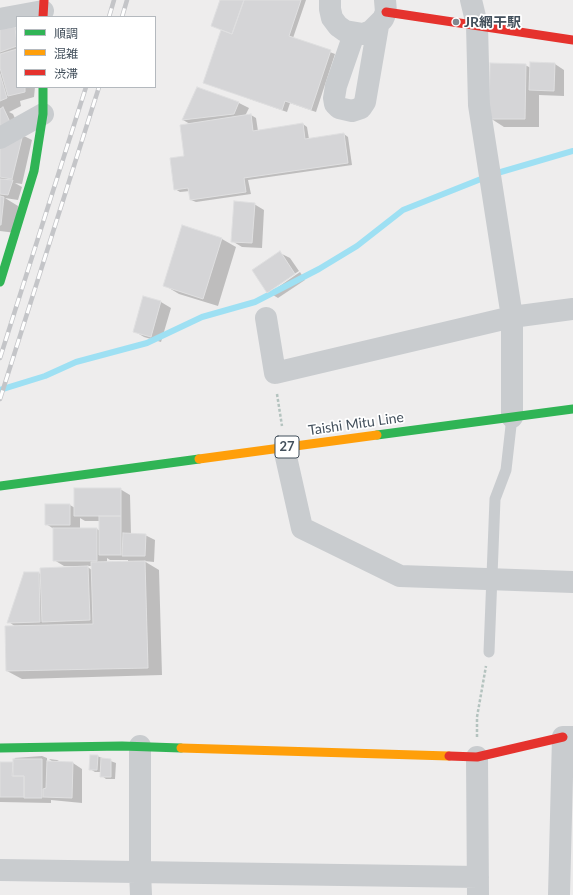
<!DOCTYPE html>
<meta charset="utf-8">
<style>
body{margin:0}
#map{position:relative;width:573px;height:895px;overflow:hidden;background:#eeeded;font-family:Lato,"Noto Sans JP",sans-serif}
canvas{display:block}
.legend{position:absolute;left:16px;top:16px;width:140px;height:72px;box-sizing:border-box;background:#fff;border:1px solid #b4b9be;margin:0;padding:5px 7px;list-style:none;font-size:12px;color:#43505c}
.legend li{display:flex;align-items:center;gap:8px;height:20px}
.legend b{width:20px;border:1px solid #b4b9be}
</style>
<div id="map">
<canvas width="573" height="895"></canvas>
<ul class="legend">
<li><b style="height:5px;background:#30b455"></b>順調</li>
<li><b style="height:5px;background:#ff9f0a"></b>混雑</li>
<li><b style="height:5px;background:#e5322d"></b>渋滞</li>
</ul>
</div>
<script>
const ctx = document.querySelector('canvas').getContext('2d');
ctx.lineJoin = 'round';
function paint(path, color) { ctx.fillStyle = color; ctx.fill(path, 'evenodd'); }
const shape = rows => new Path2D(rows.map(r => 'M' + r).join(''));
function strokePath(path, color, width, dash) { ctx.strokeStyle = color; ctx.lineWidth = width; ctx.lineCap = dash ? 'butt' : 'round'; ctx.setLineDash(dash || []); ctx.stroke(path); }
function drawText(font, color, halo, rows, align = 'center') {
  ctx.font = font + ' Lato,"Noto Sans JP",sans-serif'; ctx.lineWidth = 3.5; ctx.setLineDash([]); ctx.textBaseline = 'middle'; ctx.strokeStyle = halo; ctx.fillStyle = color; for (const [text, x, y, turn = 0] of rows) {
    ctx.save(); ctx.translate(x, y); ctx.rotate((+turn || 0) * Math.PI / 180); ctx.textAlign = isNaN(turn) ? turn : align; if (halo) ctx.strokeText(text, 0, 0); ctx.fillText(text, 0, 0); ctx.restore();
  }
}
const shadow = shape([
 [221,0,306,0,293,38,335,54,316,112,290,103,287,112,204,83,222,30,213,26],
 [13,27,17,29,17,87,35,87,34,97,20,101,21,106,9,112,13,114,19,127,0,137,0,30],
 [555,64,564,70,564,96,539,95,539,127,504,127,490,118,525,65,531,68],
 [198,88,239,103,249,108,245,116,251,115,256,118,258,131,303,124,307,127,309,139,344,134,348,137,352,165,248,180,251,194,196,202,191,200,190,191,180,192,175,189,186,156,190,124,183,120],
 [22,135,32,140,22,184,15,183,22,187,18,200,5,198,18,206,16,233,0,231,0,146],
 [254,204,264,210,262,248,242,247,232,241],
 [182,227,222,239,236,247,218,306,179,294,164,285],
 [280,253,290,258,299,271,271,289,271,292,300,272,305,280,278,298,268,292],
 [144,297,161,302,171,308,161,342,144,337,134,331],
 [120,489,130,495,131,534,145,535,155,540,154,562,144,561,159,570,162,675,22,679,7,671,16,627,9,622,38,573,41,574,76,568,76,566,64,566,54,560,54,529,46,524,70,505,75,508],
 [80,518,85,521,100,521,100,531,97,529,80,529],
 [107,558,110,560,128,560,128,562,107,563],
 [86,566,92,566,92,570],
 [42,756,47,758,47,762,53,762,49,759,57,760,63,763,73,763,82,769,82,803,51,800,51,803,0,802,0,763,14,763,17,760,14,758],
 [97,756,116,763,115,779,106,779,102,776,102,772,95,772,90,769]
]);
const stream = shape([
 [494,174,573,151],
 [0,390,45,376,76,362,147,343,202,317,255,302,319,269,357,246,403,210,486,177]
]);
const building = shape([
 [220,0,244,0,232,34,211,26,220,0],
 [244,0,301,0,289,36,331,50,311,110,285,101,282,110,203,83,221,30,232,34,244,0],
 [15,27,17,46,0,52,0,29,15,27],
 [17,49,17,87,25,87,25,92,8,96,0,68,0,54,17,49],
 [530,62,555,63,554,91,529,90,530,62],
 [490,63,526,64,525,119,489,119,490,63],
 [0,74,7,98,0,101,0,74],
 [197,87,239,102,234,114,182,120,197,87],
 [3,107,10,122,0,126,0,109,3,107],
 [251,114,253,131,303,123,305,139,344,133,348,163,244,178,246,192,190,200,188,188,174,190,170,158,184,156,180,125,251,114],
 [23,134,12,179,0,177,0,145,23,134],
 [0,179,13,180,8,195,0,194,0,179],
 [0,196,4,197,1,225,0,225,0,196],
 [234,201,255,203,252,243,231,242,234,201],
 [182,225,222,238,203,299,163,286,182,225],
 [280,251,295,274,267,293,252,270,280,251],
 [143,296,161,301,151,337,133,332,143,296],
 [74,488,121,488,121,516,74,516,74,488],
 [45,504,70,504,70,525,45,525,45,504],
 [99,516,121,516,121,555,99,555,99,516],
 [53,528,97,528,97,561,53,561,53,528],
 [123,533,146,534,145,556,122,556,123,533],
 [145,561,148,668,6,671,5,626,93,624,91,562,145,561],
 [88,566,90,620,42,622,40,568,88,566],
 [24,572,39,572,40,622,7,623,24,572],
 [90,755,98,755,97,770,89,770,90,755],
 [101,758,111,759,111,777,100,777,101,758],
 [13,759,42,759,42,798,24,798,24,776,13,776,13,759],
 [47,761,73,762,72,798,43,797,43,789,46,788,47,761],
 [0,762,13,762,12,776,24,776,24,797,0,797,0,762]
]);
const path = shape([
 [277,394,282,426],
 [477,737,477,717,486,666]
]);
const lane = shape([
 [489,652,495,499,506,470,512,417]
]);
const street = shape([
 [330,0,330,9,332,18,338,26,345,31,363,34,371,31,383,19,386,12,385,0],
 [471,0,477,25,479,105,512,317,512,417],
 [0,19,43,11],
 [354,34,336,86,334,98,335,104,339,108,352,111,361,108,365,102,378,26],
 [0,138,43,114],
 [266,318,275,373,512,317,573,309],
 [284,448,302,528,400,576,573,582],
 [140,746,140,872,141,895],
 [477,757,478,895],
 [0,870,478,877],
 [559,895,563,737,573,737]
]);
const fast = shape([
 [0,282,34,171,43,114,43,87],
 [377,435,573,409],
 [0,486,199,459],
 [0,748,122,746,181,748]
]);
const slow = shape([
 [199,459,377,435],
 [181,748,449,756]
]);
const jam = shape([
 [386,12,573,40],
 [43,17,44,0],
 [449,756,477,757,563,737]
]);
const rail = shape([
 [109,17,114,0],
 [122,17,127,0],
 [0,358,86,87],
 [0,399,99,87]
]);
const markers = [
 [456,22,4,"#7f878f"]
];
const shields = [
 [287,447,24]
];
const shieldNames = [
 ["27",287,447]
];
const poiNames = [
 ["JR網干駅",464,22]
];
const streetNames = [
 ["Taishi Mitu Line",356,424,-8]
];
paint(shadow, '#0003');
strokePath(stream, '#9ee0f3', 6);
paint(building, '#d5d5d7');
strokePath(building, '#dfdfe0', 1);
strokePath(path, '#b4c3bf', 2.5, [3, 2]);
strokePath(lane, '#c9cccf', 11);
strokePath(street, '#c9cccf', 22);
strokePath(fast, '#30b455', 9);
strokePath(slow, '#ff9f0a', 9);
strokePath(jam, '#e5322d', 9);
strokePath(rail, '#c4c5c8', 4.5);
strokePath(rail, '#fff', 3, [9]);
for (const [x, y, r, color] of markers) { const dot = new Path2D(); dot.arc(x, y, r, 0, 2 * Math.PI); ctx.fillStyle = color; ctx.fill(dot); strokePath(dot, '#fff', 1.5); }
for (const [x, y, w] of shields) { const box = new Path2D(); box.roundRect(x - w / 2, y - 11, w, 22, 3); ctx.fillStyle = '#fff'; ctx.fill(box); strokePath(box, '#43505c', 1); }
drawText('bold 13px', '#43505c', null, shieldNames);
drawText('bold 14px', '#43505c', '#fff', poiNames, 'left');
drawText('14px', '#43505c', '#fff', streetNames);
</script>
